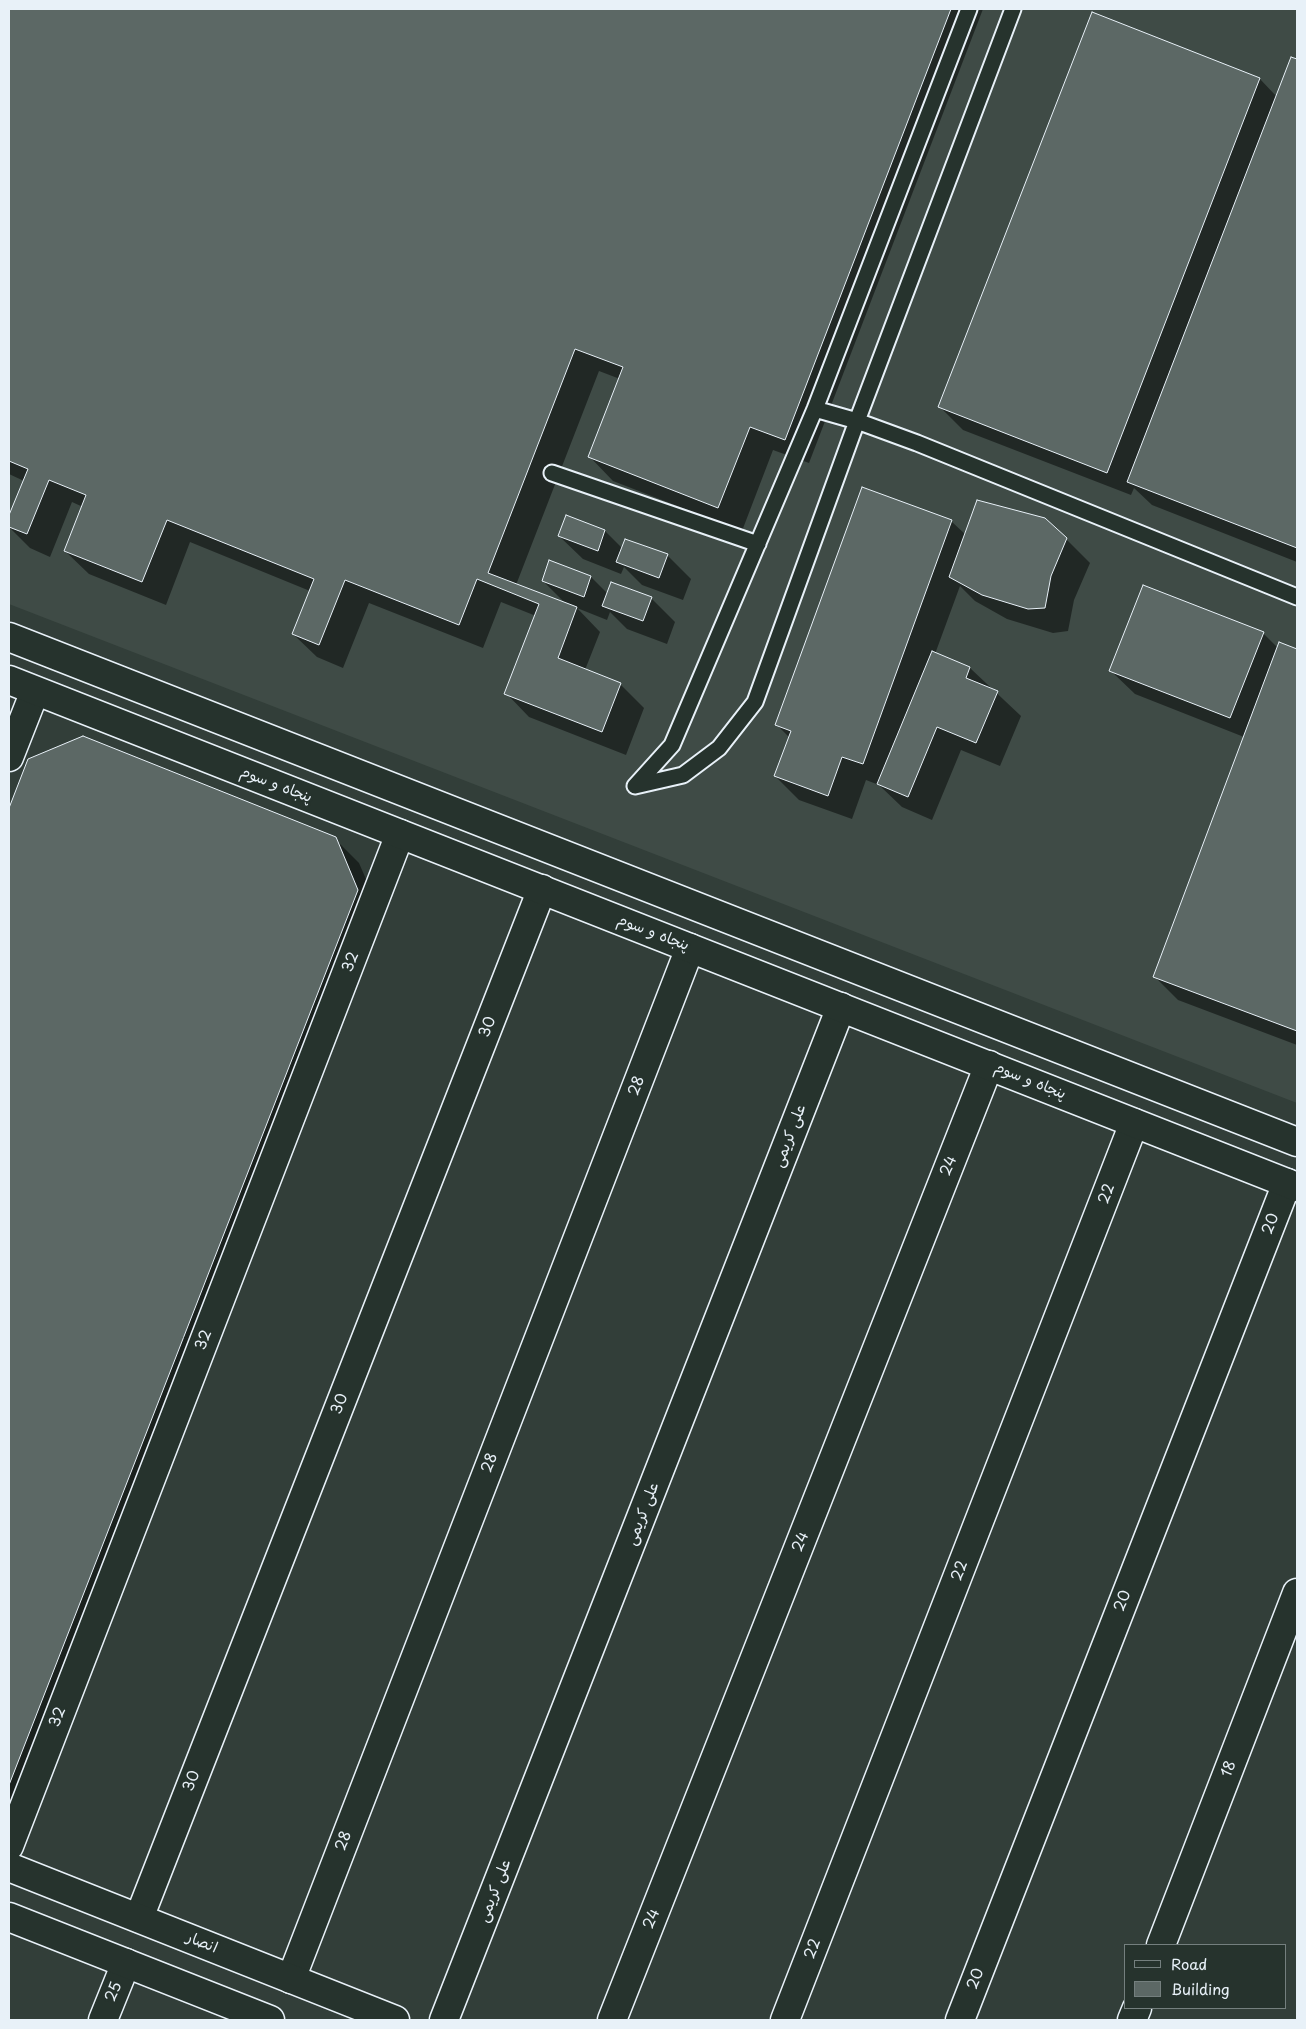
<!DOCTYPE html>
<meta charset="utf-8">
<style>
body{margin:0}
#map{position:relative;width:1306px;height:2029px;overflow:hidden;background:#323e39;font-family:"Playpen Sans",sans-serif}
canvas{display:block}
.frame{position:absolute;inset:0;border:10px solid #e8f1f8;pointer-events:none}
.legend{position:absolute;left:1124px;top:1944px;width:162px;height:65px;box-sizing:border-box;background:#26332d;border:1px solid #747f7e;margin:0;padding:6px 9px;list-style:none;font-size:15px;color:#e8f1f8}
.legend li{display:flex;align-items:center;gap:10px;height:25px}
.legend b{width:25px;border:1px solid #747f7e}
</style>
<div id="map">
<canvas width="1306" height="2029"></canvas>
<div class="frame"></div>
<ul class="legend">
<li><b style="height:6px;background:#26332d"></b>Road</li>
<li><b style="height:14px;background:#5c6865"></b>Building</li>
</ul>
</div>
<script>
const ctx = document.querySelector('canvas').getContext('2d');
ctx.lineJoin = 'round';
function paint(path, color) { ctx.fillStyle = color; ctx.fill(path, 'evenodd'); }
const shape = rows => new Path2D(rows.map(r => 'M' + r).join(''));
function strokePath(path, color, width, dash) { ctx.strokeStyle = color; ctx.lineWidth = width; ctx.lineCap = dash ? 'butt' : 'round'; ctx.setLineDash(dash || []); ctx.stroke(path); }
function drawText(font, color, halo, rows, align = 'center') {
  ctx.font = font + ' "Playpen Sans","Playpen Sans Arabic",sans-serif'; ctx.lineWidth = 5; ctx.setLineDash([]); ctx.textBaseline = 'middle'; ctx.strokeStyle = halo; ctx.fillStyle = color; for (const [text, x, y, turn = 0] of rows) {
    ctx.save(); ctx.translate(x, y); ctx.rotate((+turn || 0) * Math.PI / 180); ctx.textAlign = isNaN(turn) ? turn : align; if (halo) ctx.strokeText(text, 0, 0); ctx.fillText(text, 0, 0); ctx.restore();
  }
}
const built = shape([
 [9,9,1297,9,1297,1103,9,604]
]);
const shadow = shape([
 [9,9,983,9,809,463,773,450,742,531,613,481,590,457,620,379,599,371,516,585,566,604,543,581,591,577,608,594,651,598,675,622,667,644,627,629,610,612,607,620,577,608,600,632,585,670,620,684,644,708,626,755,529,717,506,693,536,616,501,602,483,648,369,603,343,668,317,657,293,634,310,591,190,542,166,605,89,574,65,551,83,507,72,502,50,557,30,548,9,527,9,518,24,481,9,474],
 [1092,14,1260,79,1277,97,1292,58,1297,60,1297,562,1152,505,1134,488,1131,495,963,430,940,407],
 [567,516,605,531,623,549,667,555,691,579,683,600,642,585,624,567,621,574,583,559,559,536],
 [951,521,966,535,1066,539,1090,563,1074,600,1068,631,1053,633,1007,619,975,601,960,586,935,654,970,668,1021,716,1000,766,961,750,932,820,902,807,879,785,866,780,852,819,799,800,775,776,790,738,777,725],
 [1263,633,1278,648,1280,643,1297,650,1297,1045,1178,1000,1154,976,1244,737,1135,694,1111,671],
 [29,760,335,839,359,863,381,914,9,1823,9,812]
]);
const building = shape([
 [9,9,951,9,785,440,750,427,718,508,588,457,623,367,575,349,488,573,577,607,558,658,621,683,602,732,504,694,539,604,477,579,459,625,345,580,319,645,292,634,314,579,167,520,142,582,64,551,86,495,49,480,27,534,9,527,9,515,28,469,9,461,9,9],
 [1092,12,1260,78,1107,473,938,407,1092,12],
 [1291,57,1297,59,1297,548,1127,482,1291,57],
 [862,487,952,520,863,764,842,757,828,796,774,776,791,731,775,725,862,487],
 [977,500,1045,518,1067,538,1051,576,1045,608,1028,609,982,595,949,577,977,500],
 [566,515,605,530,598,551,558,536,566,515],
 [625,539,668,554,659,578,616,562,625,539],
 [549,560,591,576,584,597,542,581,549,560],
 [611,582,652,597,643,621,602,606,611,582],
 [1143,585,1264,632,1230,718,1109,671,1143,585],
 [1279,642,1297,649,1297,1031,1153,977,1279,642],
 [932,651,970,667,966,678,998,691,976,743,937,727,908,797,877,784,932,651],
 [83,736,336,837,358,890,9,1785,9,808,28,759,83,736]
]);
const lane = shape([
 [815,409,857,421,917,443,1297,597],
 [552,473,758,544],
 [635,786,683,775,719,748,755,702,857,421,1013,9],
 [635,786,672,745,815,409,969,9]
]);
const street = shape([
 [9,757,35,691],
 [9,1846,400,834],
 [139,1918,542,889],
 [1161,1945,1297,1593],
 [291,1979,690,948],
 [103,2020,126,1963],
 [444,2020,841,1007],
 [612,2020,989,1065],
 [785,2020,1134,1123],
 [960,2020,1287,1183],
 [1132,2020,1137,2008]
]);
const secondary = shape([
 [9,637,1297,1142],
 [9,680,1297,1187],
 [9,1867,395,2020],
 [9,1917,270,2020]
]);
const streetNames = [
 ["پنجاه و سوم",276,785,21],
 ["پنجاه و سوم",653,933,21],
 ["32",351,962,-69],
 ["30",488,1027,-69],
 ["پنجاه و سوم",1030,1081,22],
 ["28",637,1086,-69],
 ["علی کریمی",790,1136,-69],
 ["24",949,1166,-68],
 ["22",1107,1194,-69],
 ["20",1271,1224,-69],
 ["32",204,1340,-69],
 ["30",340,1404,-69],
 ["28",490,1463,-69],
 ["علی کریمی",643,1514,-69],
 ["24",801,1542,-68],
 ["22",960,1571,-69],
 ["20",1123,1601,-69],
 ["32",58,1717,-69],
 ["18",1229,1769,-69],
 ["30",192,1781,-69],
 ["28",344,1841,-69],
 ["علی کریمی",495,1891,-69],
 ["24",652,1919,-68],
 ["انصار",202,1943,22],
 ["22",813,1949,-69],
 ["20",976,1979,-69],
 ["25",114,1992,-68]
];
paint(built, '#3f4b46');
paint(shadow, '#0007');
paint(building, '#5c6865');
strokePath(building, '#e8f1f8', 1);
strokePath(lane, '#e8f1f8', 19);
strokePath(street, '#e8f1f8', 31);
strokePath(secondary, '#e8f1f8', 31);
strokePath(lane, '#26332d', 15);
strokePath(street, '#26332d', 28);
strokePath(secondary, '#26332d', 28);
drawText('15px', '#e8f1f8', '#26332d', streetNames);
</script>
